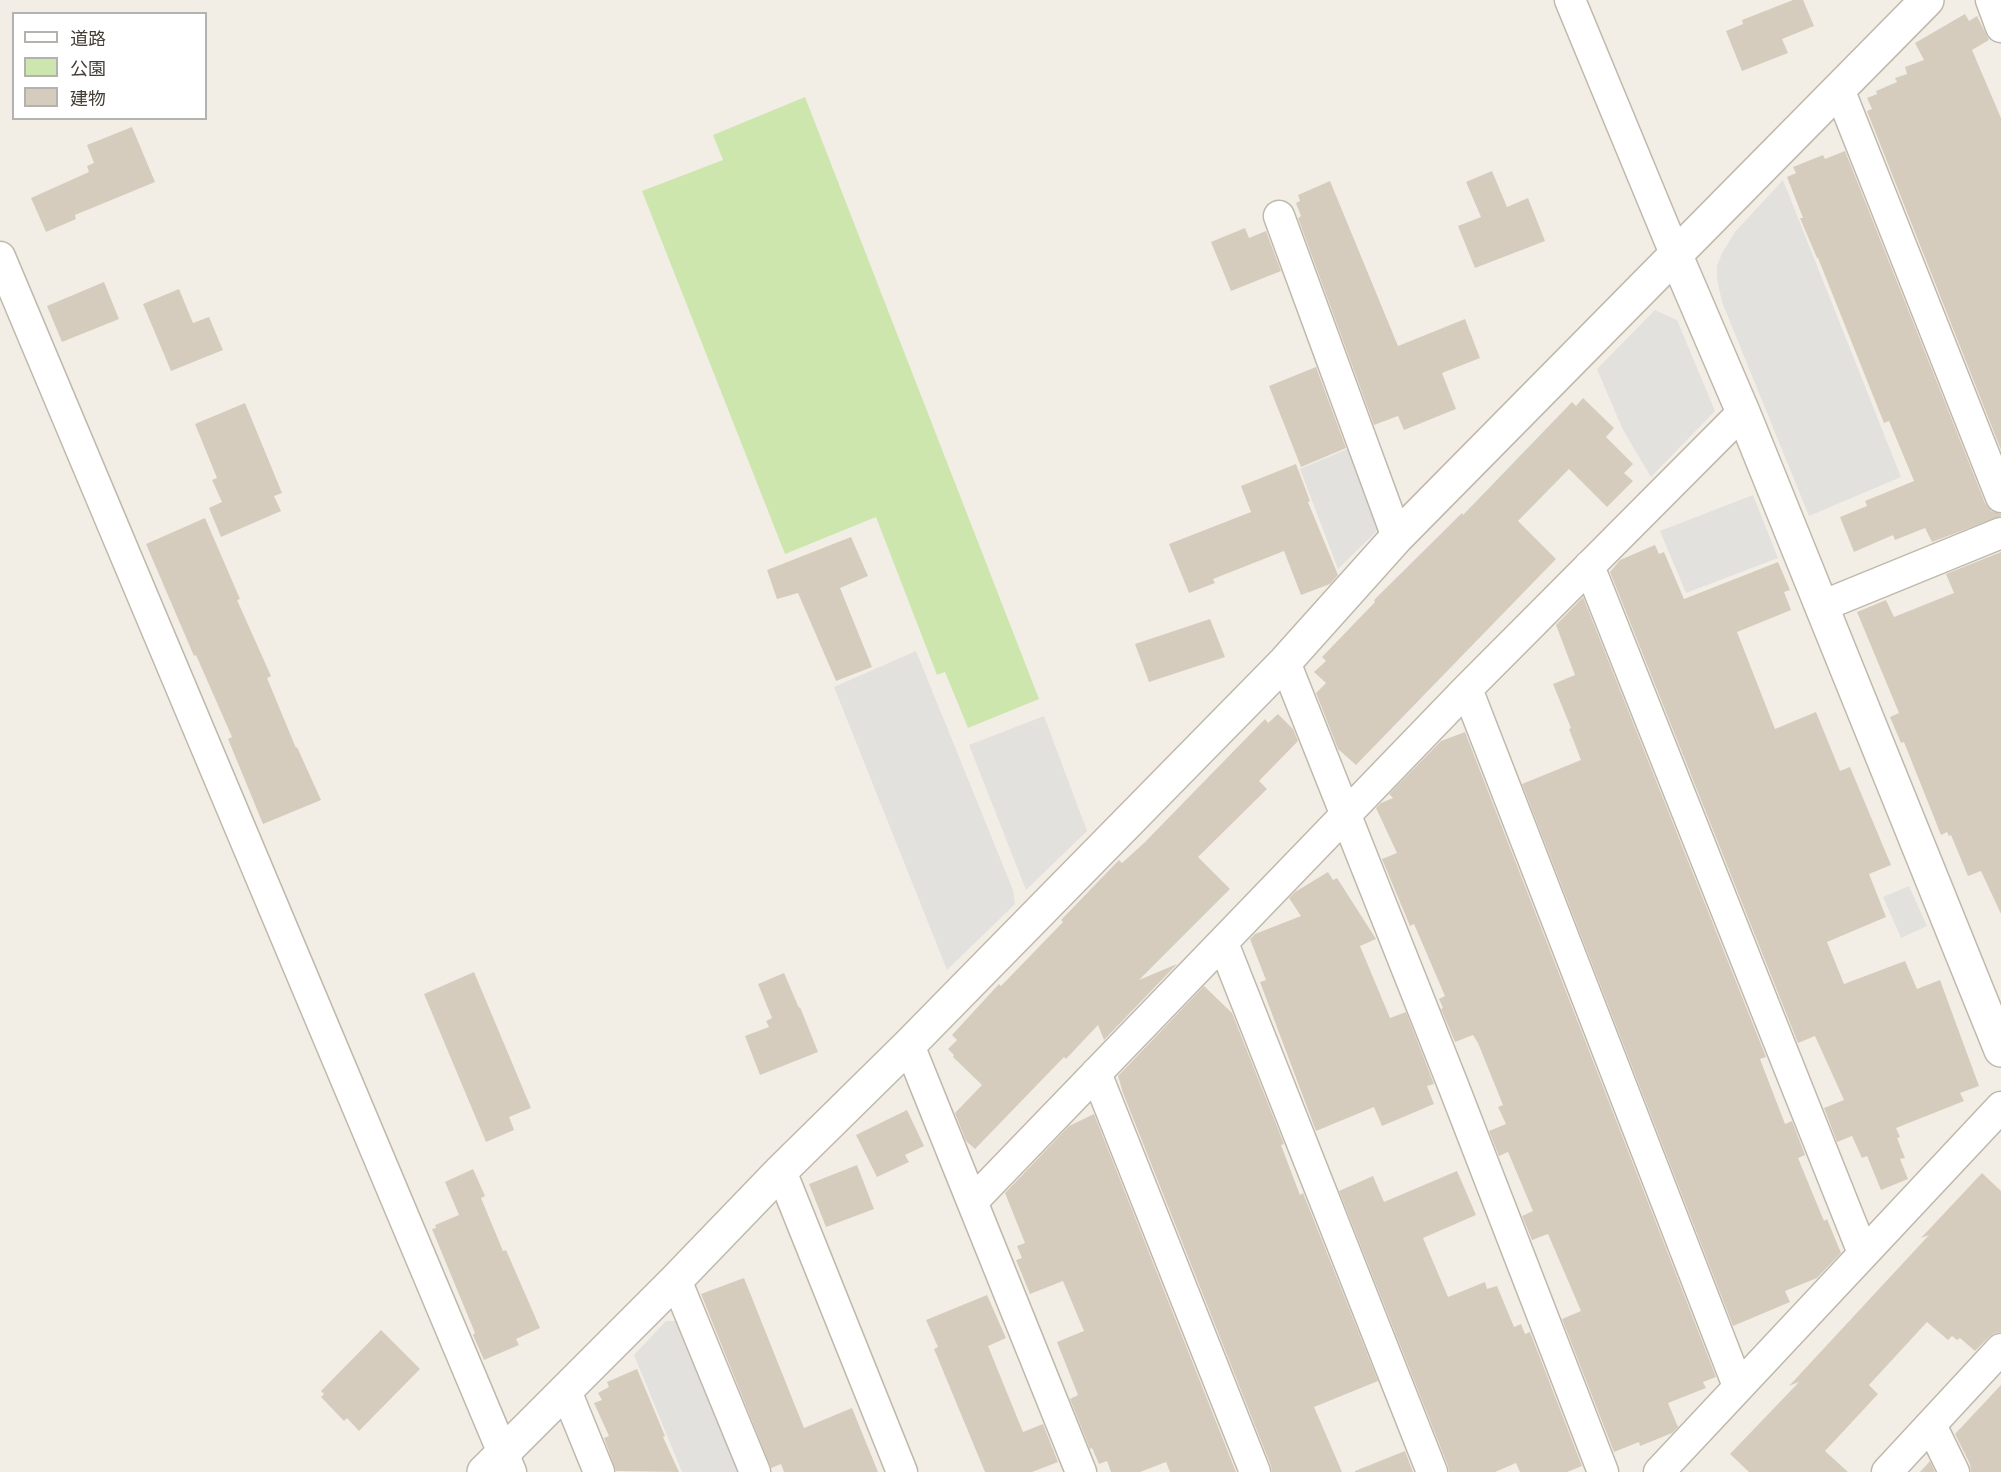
<!DOCTYPE html>
<meta charset="utf-8">
<style>
body{margin:0}
#map{position:relative;width:2001px;height:1472px;overflow:hidden;background:#f2eee5;font-family:Mulish,"Noto Sans JP",sans-serif}
canvas{display:block}
.legend{position:absolute;left:12px;top:12px;width:195px;height:108px;box-sizing:border-box;background:#fff;border:2px solid #b4b2ae;margin:0;padding:8px 10px;list-style:none;font-size:18px;color:#443e35}
.legend li{display:flex;align-items:center;gap:12px;height:30px}
.legend b{width:30px;border:2px solid #b4b2ae}
</style>
<div id="map">
<canvas width="2001" height="1472"></canvas>
<ul class="legend">
<li><b style="height:8px;background:#fff"></b>道路</li>
<li><b style="height:16px;background:#cde6ae"></b>公園</li>
<li><b style="height:16px;background:#d6ccbe"></b>建物</li>
</ul>
</div>
<script>
const ctx = document.querySelector('canvas').getContext('2d');
ctx.lineJoin = 'round';
function paint(path, color) { ctx.fillStyle = color; ctx.fill(path, 'evenodd'); }
const shape = rows => new Path2D(rows.map(r => 'M' + r).join(''));
function strokePath(path, color, width, dash) { ctx.strokeStyle = color; ctx.lineWidth = width; ctx.lineCap = dash ? 'butt' : 'round'; ctx.setLineDash(dash || []); ctx.stroke(path); }
const green = shape([
 [805,97,1039,699,968,728,945,672,937,675,876,517,785,554,642,191,723,160,713,135]
]);
const parking = shape([
 [1783,180,1901,477,1809,516,1722,302,1717,279,1717,266,1722,253,1735,232],
 [1655,310,1677,320,1715,411,1651,477,1623,430,1597,369],
 [1352,447,1380,528,1338,569,1300,469],
 [1753,495,1778,558,1686,593,1660,531],
 [916,651,1013,890,1015,904,947,970,834,687],
 [1044,716,1087,831,1026,890,969,745],
 [1909,886,1927,926,1901,938,1883,897],
 [666,1321,681,1321,741,1472,682,1472,634,1355]
]);
const building = shape([
 [1793,0,1803,0,1814,26,1782,39,1788,53,1742,71,1726,31,1743,24,1742,20],
 [1965,14,1969,21,1977,16,1989,40,1972,50,2001,118,2001,450,1867,111,1872,109,1867,98,1877,94,1876,91,1897,82,1895,78,1907,74,1905,67,1924,60,1915,43],
 [132,127,155,182,75,215,76,219,46,232,31,198,89,172,87,166,94,163,87,145],
 [1845,151,1985,503,1991,511,2001,514,2001,516,1932,542,1925,528,1895,540,1893,535,1854,552,1840,517,1867,506,1865,501,1914,481,1889,421,1884,423,1818,258,1817,258,1800,218,1803,218,1787,177,1796,173,1793,167,1823,155,1825,159],
 [1492,171,1507,207,1528,198,1545,241,1475,268,1458,226,1481,217,1466,182],
 [1330,181,1398,346,1465,319,1480,358,1442,373,1456,409,1404,430,1398,416,1374,425,1298,218,1301,216,1296,203,1300,201,1298,195],
 [1245,228,1249,238,1266,231,1281,271,1231,291,1211,242],
 [104,282,119,319,62,342,47,306],
 [179,289,193,323,209,317,223,350,171,371,143,304],
 [1316,367,1346,448,1301,467,1269,386],
 [1583,398,1614,428,1606,437,1633,464,1624,473,1633,481,1607,507,1569,469,1518,521,1556,559,1356,765,1338,749,1316,693,1326,683,1314,672,1326,661,1322,657,1375,602,1374,600,1462,513,1463,515,1572,402,1576,406],
 [245,403,282,493,274,496,281,511,221,537,209,508,222,502,212,480,217,478,195,424],
 [1296,464,1310,501,1308,502,1338,575,1330,584,1301,595,1284,551,1213,579,1215,583,1189,593,1169,544,1251,512,1241,486],
 [205,518,240,599,237,600,271,676,267,678,296,748,297,747,321,800,263,824,228,739,232,737,196,655,194,656,146,544],
 [851,537,868,576,840,588,872,667,836,681,798,593,777,599,767,570],
 [1655,545,1659,554,1664,552,1684,599,1778,562,1790,590,1784,592,1791,610,1737,632,1775,729,1816,712,1840,771,1850,767,1891,865,1869,874,1886,917,1827,942,1844,984,1905,961,1917,989,1940,980,1979,1086,1960,1093,1964,1101,1896,1128,1900,1137,1897,1138,1905,1158,1900,1159,1908,1179,1881,1190,1867,1156,1862,1158,1852,1136,1837,1142,1824,1108,1844,1100,1815,1036,1798,1043,1610,572,1620,560],
 [2001,552,2001,914,1981,871,1968,876,1951,835,1949,836,1947,832,1941,835,1904,742,1901,743,1890,717,1899,713,1857,612,1886,600,1894,617,1954,593,1946,574],
 [1583,597,1766,1057,1760,1059,1785,1124,1792,1121,1805,1155,1798,1158,1824,1221,1827,1219,1841,1253,1817,1278,1785,1291,1790,1302,1733,1326,1522,784,1581,760,1569,729,1571,728,1553,684,1575,675,1556,625],
 [1210,619,1225,657,1149,682,1135,644],
 [1278,714,1293,729,1298,741,1259,781,1267,789,1198,857,1230,889,1139,980,1177,964,1104,1040,1098,1025,1066,1059,1064,1057,975,1149,966,1141,955,1113,982,1085,953,1057,954,1055,948,1049,957,1040,952,1035,999,984,1001,986,1063,922,1061,920,1119,860,1122,863,1144,843,1265,719,1268,723],
 [1465,732,1716,1377,1703,1382,1706,1388,1668,1403,1678,1427,1672,1433,1640,1446,1639,1442,1614,1452,1562,1319,1581,1311,1548,1234,1532,1240,1522,1216,1533,1211,1508,1152,1499,1156,1489,1131,1506,1124,1498,1107,1503,1105,1478,1043,1473,1035,1455,1042,1441,1009,1443,1008,1439,999,1445,996,1414,924,1410,926,1382,859,1397,853,1376,808,1381,803,1393,798,1389,794,1441,741],
 [1328,872,1333,880,1337,878,1376,939,1360,946,1390,1018,1406,1012,1434,1084,1427,1086,1434,1104,1382,1126,1374,1107,1316,1131,1260,982,1266,980,1250,939,1255,934,1301,916,1289,898,1295,892],
 [474,972,531,1108,509,1117,514,1130,486,1142,424,994],
 [784,973,799,1008,800,1007,818,1052,760,1075,745,1036,769,1027,766,1021,772,1018,758,984],
 [1204,986,1232,1013,1284,1144,1281,1145,1300,1195,1303,1193,1378,1381,1314,1407,1342,1472,1272,1472,1271,1466,1123,1093,1118,1076],
 [907,1110,924,1146,905,1155,909,1162,877,1177,856,1135],
 [1094,1114,1236,1472,1170,1472,1166,1462,1140,1472,1111,1472,1107,1461,1099,1464,1092,1448,1090,1449,1070,1399,1078,1395,1057,1342,1084,1331,1063,1281,1030,1294,1016,1260,1022,1258,1017,1246,1025,1243,1005,1193,1069,1126],
 [857,1165,874,1209,826,1227,809,1184],
 [473,1169,485,1196,481,1198,503,1251,506,1250,540,1328,516,1339,519,1345,484,1360,473,1335,475,1333,432,1229,436,1228,435,1225,459,1215,445,1182],
 [1457,1171,1476,1215,1423,1238,1448,1297,1485,1282,1487,1289,1497,1286,1514,1327,1521,1324,1525,1334,1530,1332,1582,1466,1567,1472,1520,1472,1516,1463,1495,1472,1449,1472,1448,1466,1339,1191,1373,1176,1384,1202],
 [1982,1173,2001,1191,2001,1332,1995,1333,1989,1337,1975,1351,1960,1338,1957,1340,1952,1336,1948,1340,1927,1322,1869,1385,1878,1394,1825,1451,1848,1472,1749,1472,1730,1454,1799,1382,1789,1386,1929,1235,1921,1238],
 [744,1278,804,1428,852,1408,878,1472,784,1472,781,1464,771,1468,701,1294],
 [987,1295,1006,1338,988,1346,1023,1432,1043,1424,1058,1462,1032,1472,985,1472,934,1349,938,1347,926,1320],
 [381,1330,420,1369,359,1431,347,1418,344,1421,321,1397,324,1394,321,1391],
 [637,1369,665,1436,663,1437,679,1472,616,1471,604,1438,609,1436,594,1403,602,1400,598,1393,609,1387,607,1382],
 [2001,1385,2001,1472,1971,1472,1970,1464,1955,1434],
 [1405,1451,1413,1472,1355,1472,1355,1471],
 [1930,1461,1935,1472,1920,1472]
]);
const minor = shape([
 [1570,0,1676,256],
 [1991,0,2001,27],
 [1839,89,2001,497],
 [1279,216,1397,537],
 [0,257,511,1472],
 [1589,566,1863,1253],
 [1822,606,2001,533],
 [1285,662,1453,1085,1603,1472],
 [1467,689,1738,1386],
 [1223,943,1432,1472],
 [909,1045,1081,1472],
 [1096,1073,1255,1472],
 [781,1171,902,1472],
 [973,1201,1467,689,1743,412],
 [676,1280,755,1472],
 [566,1391,599,1472],
 [1931,1425,1954,1472],
 [1659,1472,2001,1107],
 [1887,1472,2001,1349]
]);
const tertiary = shape([
 [1676,256,1743,412,2001,1050],
 [484,1472,676,1280,781,1171,909,1045,1285,662,1397,537,1927,0]
]);
paint(green, '#cde6ae');
paint(parking, '#e3e1dd');
paint(building, '#d6ccbe');
strokePath(minor, '#c0b8ab', 33);
strokePath(tertiary, '#c0b8ab', 36);
strokePath(minor, '#fff', 30);
strokePath(tertiary, '#fff', 33);
</script>
